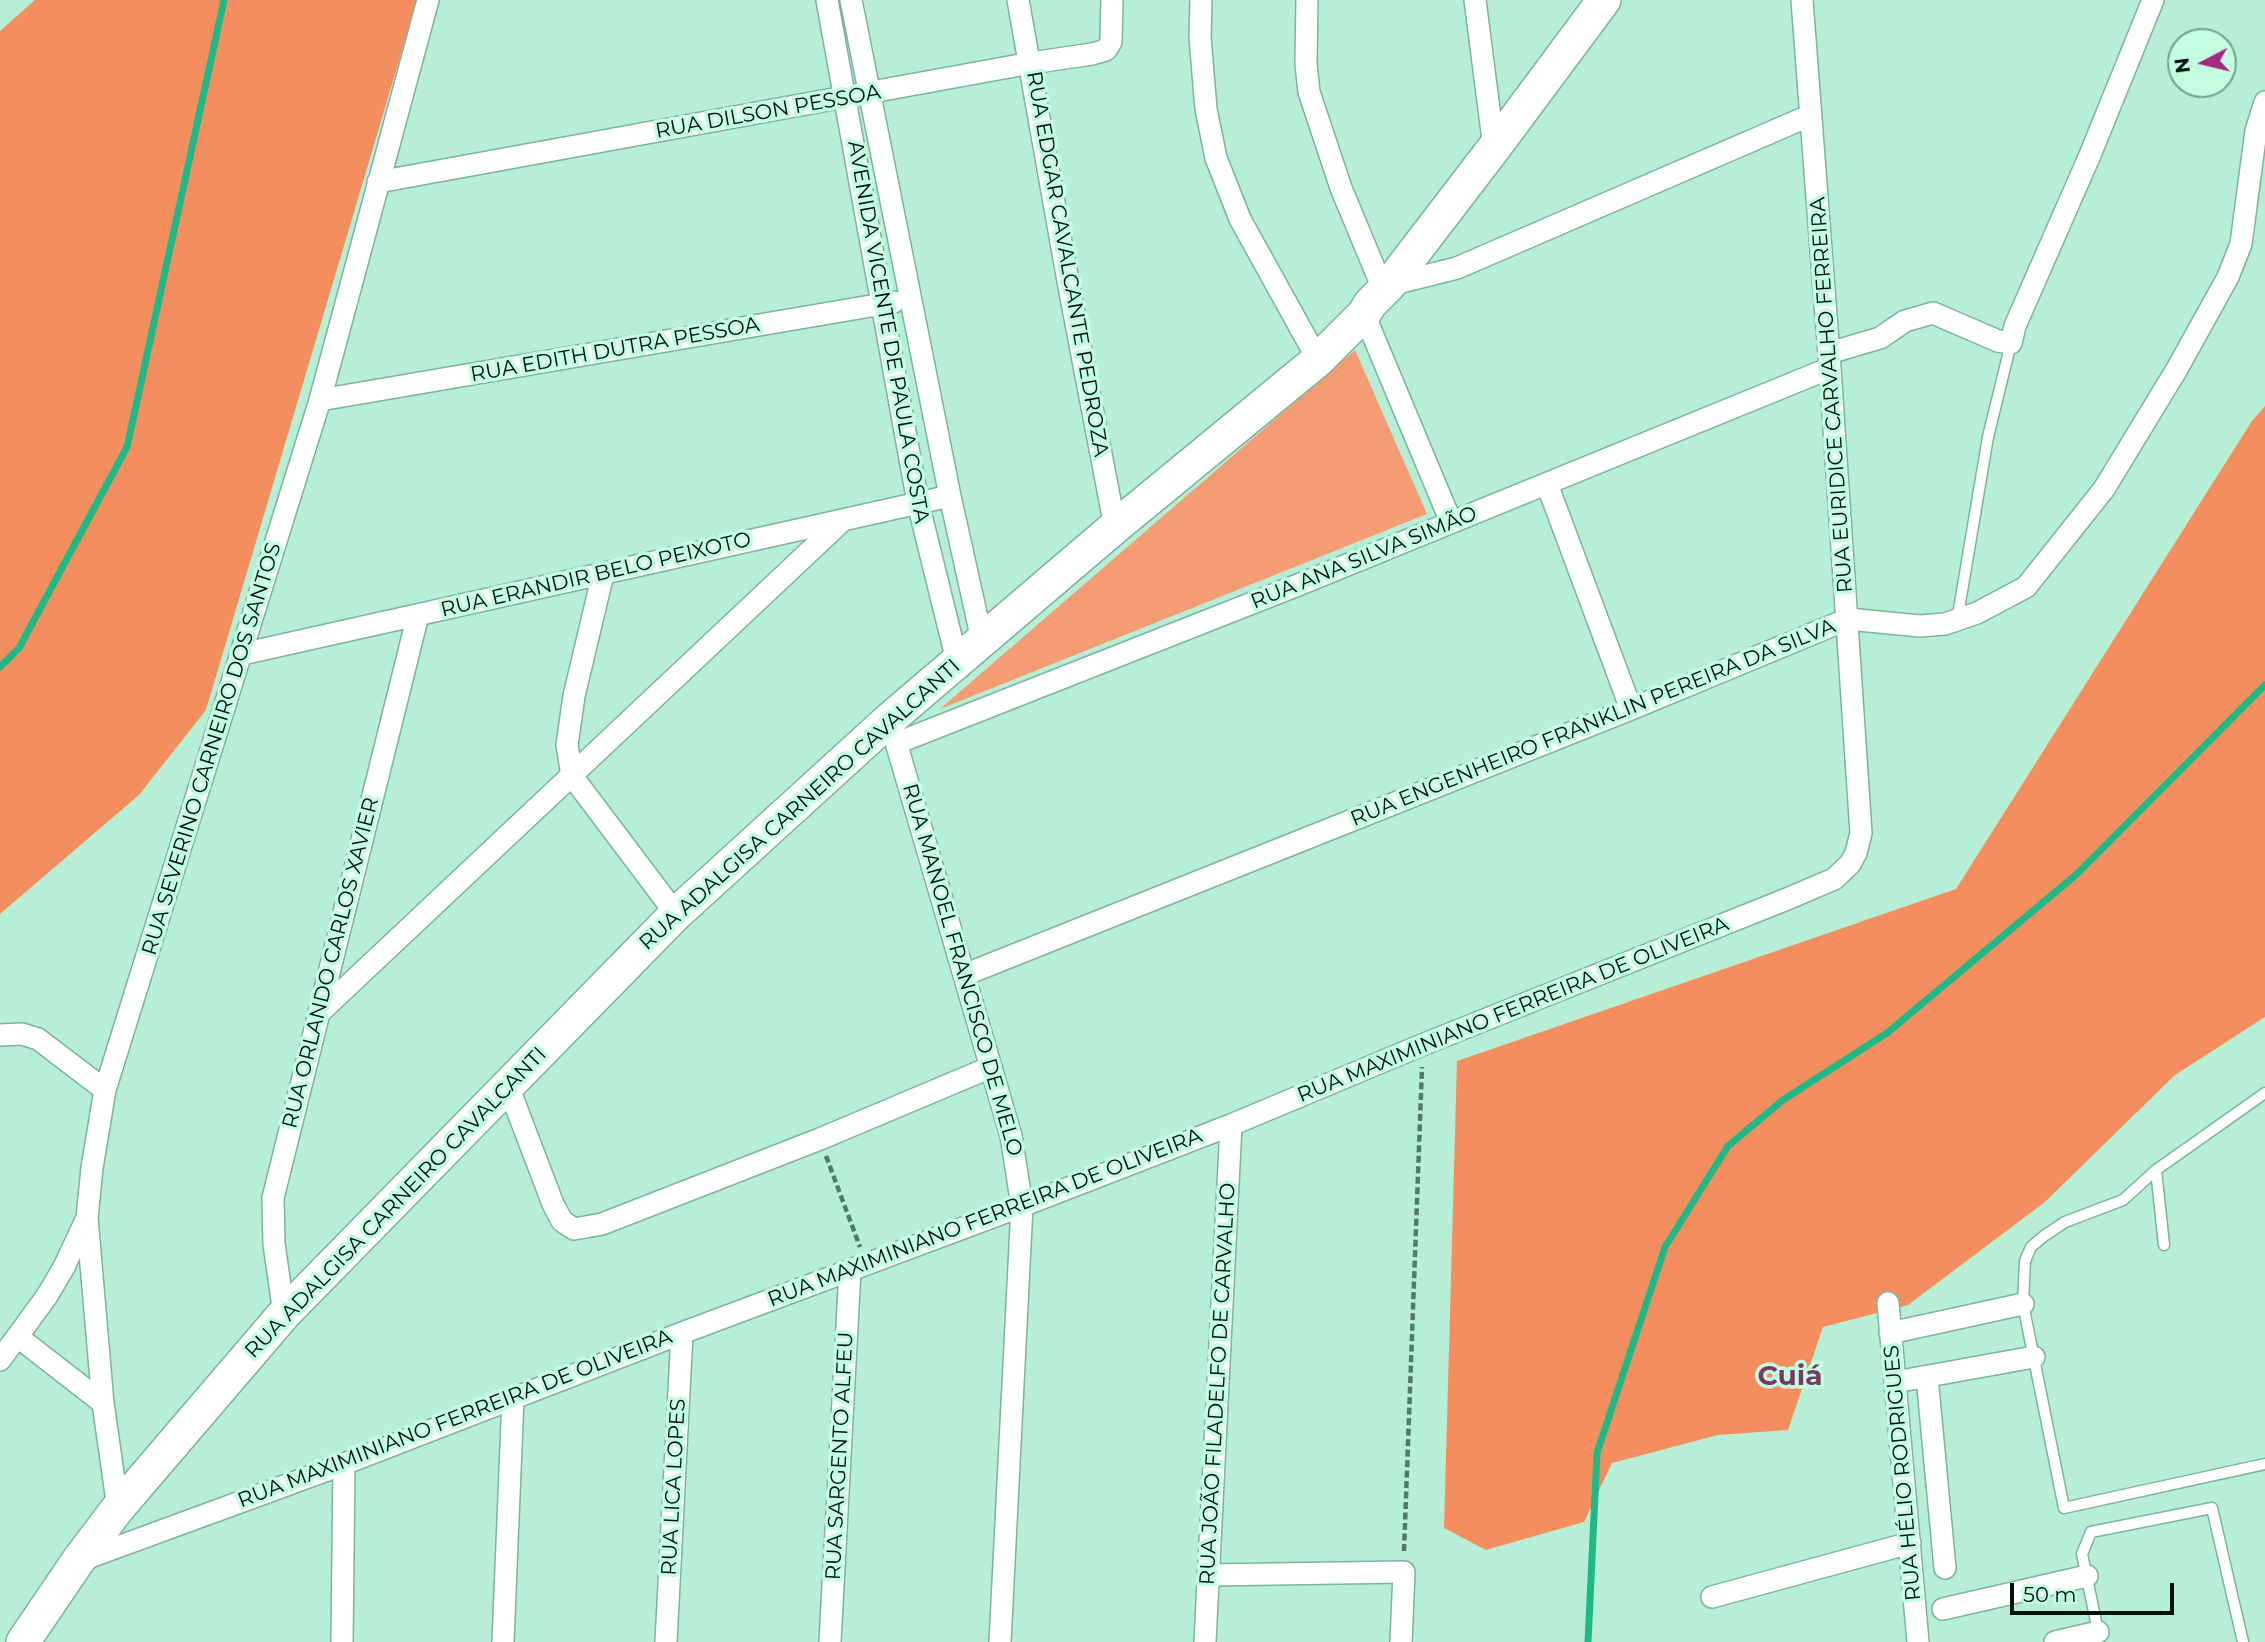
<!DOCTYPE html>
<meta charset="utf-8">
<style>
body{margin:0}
#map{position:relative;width:2265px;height:1642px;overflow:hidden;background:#b6efd5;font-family:Montserrat,sans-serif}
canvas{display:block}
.north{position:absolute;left:2167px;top:28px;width:70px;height:70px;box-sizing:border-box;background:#c3fde2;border:2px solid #759f8c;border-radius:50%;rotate:263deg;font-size:19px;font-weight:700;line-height:28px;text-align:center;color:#00120a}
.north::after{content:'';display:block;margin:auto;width:24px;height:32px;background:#a5297c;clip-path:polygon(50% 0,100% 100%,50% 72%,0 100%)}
.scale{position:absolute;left:2010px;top:1583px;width:164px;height:32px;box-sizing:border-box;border:4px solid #00120a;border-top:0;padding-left:9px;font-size:21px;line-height:24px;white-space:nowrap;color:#00120a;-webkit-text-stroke:5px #c3fde2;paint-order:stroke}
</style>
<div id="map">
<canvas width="2265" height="1642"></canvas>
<div class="north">N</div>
<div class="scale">50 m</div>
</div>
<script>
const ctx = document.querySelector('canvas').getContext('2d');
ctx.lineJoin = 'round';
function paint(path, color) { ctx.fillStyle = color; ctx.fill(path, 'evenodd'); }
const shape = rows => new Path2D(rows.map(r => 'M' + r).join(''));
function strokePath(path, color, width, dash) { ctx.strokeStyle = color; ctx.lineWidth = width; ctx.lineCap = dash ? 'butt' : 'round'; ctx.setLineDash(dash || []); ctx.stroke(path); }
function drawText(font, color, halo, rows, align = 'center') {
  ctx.font = font + ' Montserrat,sans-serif'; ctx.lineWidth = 7; ctx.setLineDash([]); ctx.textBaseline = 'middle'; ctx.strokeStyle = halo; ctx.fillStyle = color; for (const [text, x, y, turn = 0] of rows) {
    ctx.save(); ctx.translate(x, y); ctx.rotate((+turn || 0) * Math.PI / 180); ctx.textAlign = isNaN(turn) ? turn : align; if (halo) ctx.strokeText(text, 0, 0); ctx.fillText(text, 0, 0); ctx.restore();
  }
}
const green = shape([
 [1355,350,1427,514,940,709]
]);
const forest = shape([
 [35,0,417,0,206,710,139,795,0,914,0,31],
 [2265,406,2265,1017,2175,1075,2045,1202,1908,1305,1823,1327,1788,1430,1718,1435,1612,1463,1584,1522,1486,1550,1444,1528,1457,1061,1956,889,2252,421]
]);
const stream = shape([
 [0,667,19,648,127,447,224,0],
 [1588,1642,1597,1453,1665,1247,1728,1146,1783,1100,1887,1033,2077,874,2265,685]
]);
const path = shape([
 [826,1156,860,1247],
 [1404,1551,1422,1067]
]);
const lane = shape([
 [1957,621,1988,437,2011,343],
 [2265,1093,2156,1170,2123,1200,2065,1222,2044,1236,2031,1247,2025,1261,2023,1304,2064,1508,2265,1464],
 [2156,1170,2164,1245],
 [2099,1636,2082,1554,2091,1532,2212,1508,2243,1642]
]);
const street = shape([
 [827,0,918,503,957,661],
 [851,0,950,496,982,640],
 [1018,0,1069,287,1115,527],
 [1201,0,1200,37,1206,109,1216,158,1240,219,1318,360],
 [1307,0,1306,64,1309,92,1341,188,1383,289],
 [1475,0,1494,148],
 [378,182,1031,63,1092,54,1106,50,1111,42,1112,0],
 [1389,285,1457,268,1811,115],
 [1364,314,1451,522],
 [1829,353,1880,338,1905,321,1933,313,1998,341,2011,343,2015,326,2090,155,2153,0],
 [320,400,894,302],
 [1547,484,1631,709],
 [603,574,574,696,567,745,572,776,676,914],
 [242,654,950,496],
 [893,732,1011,1136,1022,1206,1000,1642],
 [897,743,1298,585,1830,368],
 [964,975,1631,709,1848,619,1920,626,1945,624,1977,613,2026,587,2104,489,2177,369,2228,277,2241,244,2256,131,2265,102],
 [319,1013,843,520],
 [0,1035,22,1034,38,1039,105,1090],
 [508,1086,553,1204,562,1221,574,1229,602,1224,820,1139,991,1067],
 [1888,1303,1918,1642],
 [284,1314,274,1244,273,1198,418,615],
 [1890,1333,2023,1304],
 [18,1337,103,1403],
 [0,1360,47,1296,64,1267,86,1220],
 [1927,1377,1945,1568],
 [1895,1382,2034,1357],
 [118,1508,103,1403,87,1218,92,1168,105,1090,320,400,428,0],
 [82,1560,344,1464,682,1333,1022,1206,1231,1125,1422,1045,1787,899,1834,879,1850,864,1856,853,1861,833,1830,368,1802,0],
 [1209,1575,1404,1572,1401,1642],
 [1712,1597,1910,1543],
 [1943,1609,2087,1576],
 [342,1642,344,1464],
 [503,1642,513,1397],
 [666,1642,682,1333],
 [830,1642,850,1270],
 [1205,1642,1231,1125],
 [2055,1642,2098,1632]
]);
const primary = shape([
 [23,1642,78,1561,118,1508,284,1314,676,914,890,719,1115,527,1318,360,1364,314,1370,304,1389,285,1494,148,1604,0]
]);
const streetNames = [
 ["RUA DILSON PESSOA",768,112,-10],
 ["RUA EDGAR CAVALCANTE PEDROZA",1067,264,80],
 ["AVENIDA VICENTE DE PAULA COSTA",888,332,80],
 ["RUA EDITH DUTRA PESSOA",615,350,-10],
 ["RUA EURIDICE CARVALHO FERREIRA",1832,395,-94],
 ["RUA ANA SILVA SIMÃO",1364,558,-22],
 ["RUA ERANDIR BELO PEIXOTO",596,575,-13],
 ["RUA ENGENHEIRO FRANKLIN PEREIRA DA SILVA",1593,723,-22],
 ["RUA SEVERINO CARNEIRO DOS SANTOS",212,749,-73],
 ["RUA ADALGISA CARNEIRO CAVALCANTI",800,805,-42],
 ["RUA ORLANDO CARLOS XAVIER",331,963,-76],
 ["RUA MANOEL FRANCISCO DE MELO",962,970,74],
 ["RUA MAXIMINIANO FERREIRA DE OLIVEIRA",1513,1010,-22],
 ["RUA ADALGISA CARNEIRO CAVALCANTI",396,1203,-46],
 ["RUA MAXIMINIANO FERREIRA DE OLIVEIRA",985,1218,-21],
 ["RUA JOÃO FILADELFO DE CARVALHO",1218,1384,-87],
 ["RUA MAXIMINIANO FERREIRA DE OLIVEIRA",455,1419,-21],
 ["RUA SARGENTO ALFEU",840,1456,-87],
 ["RUA HÉLIO RODRIGUES",1903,1473,-95],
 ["RUA LICA LOPES",674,1487,-87]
];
const districtNames = [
 ["Cuiá",1790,1377]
];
paint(green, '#f69c74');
paint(forest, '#f58e5e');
strokePath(stream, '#1fb987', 7);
strokePath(lane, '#7cb49b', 13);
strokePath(street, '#7cb49b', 24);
strokePath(primary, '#7cb49b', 36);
strokePath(path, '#557968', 4.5, [7, 3.5]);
strokePath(lane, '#fff', 10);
strokePath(street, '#fff', 21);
strokePath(primary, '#fff', 33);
drawText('21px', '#00120a', '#c3fde2', streetNames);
drawText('bold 28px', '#783a5f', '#c3fde2', districtNames);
</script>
